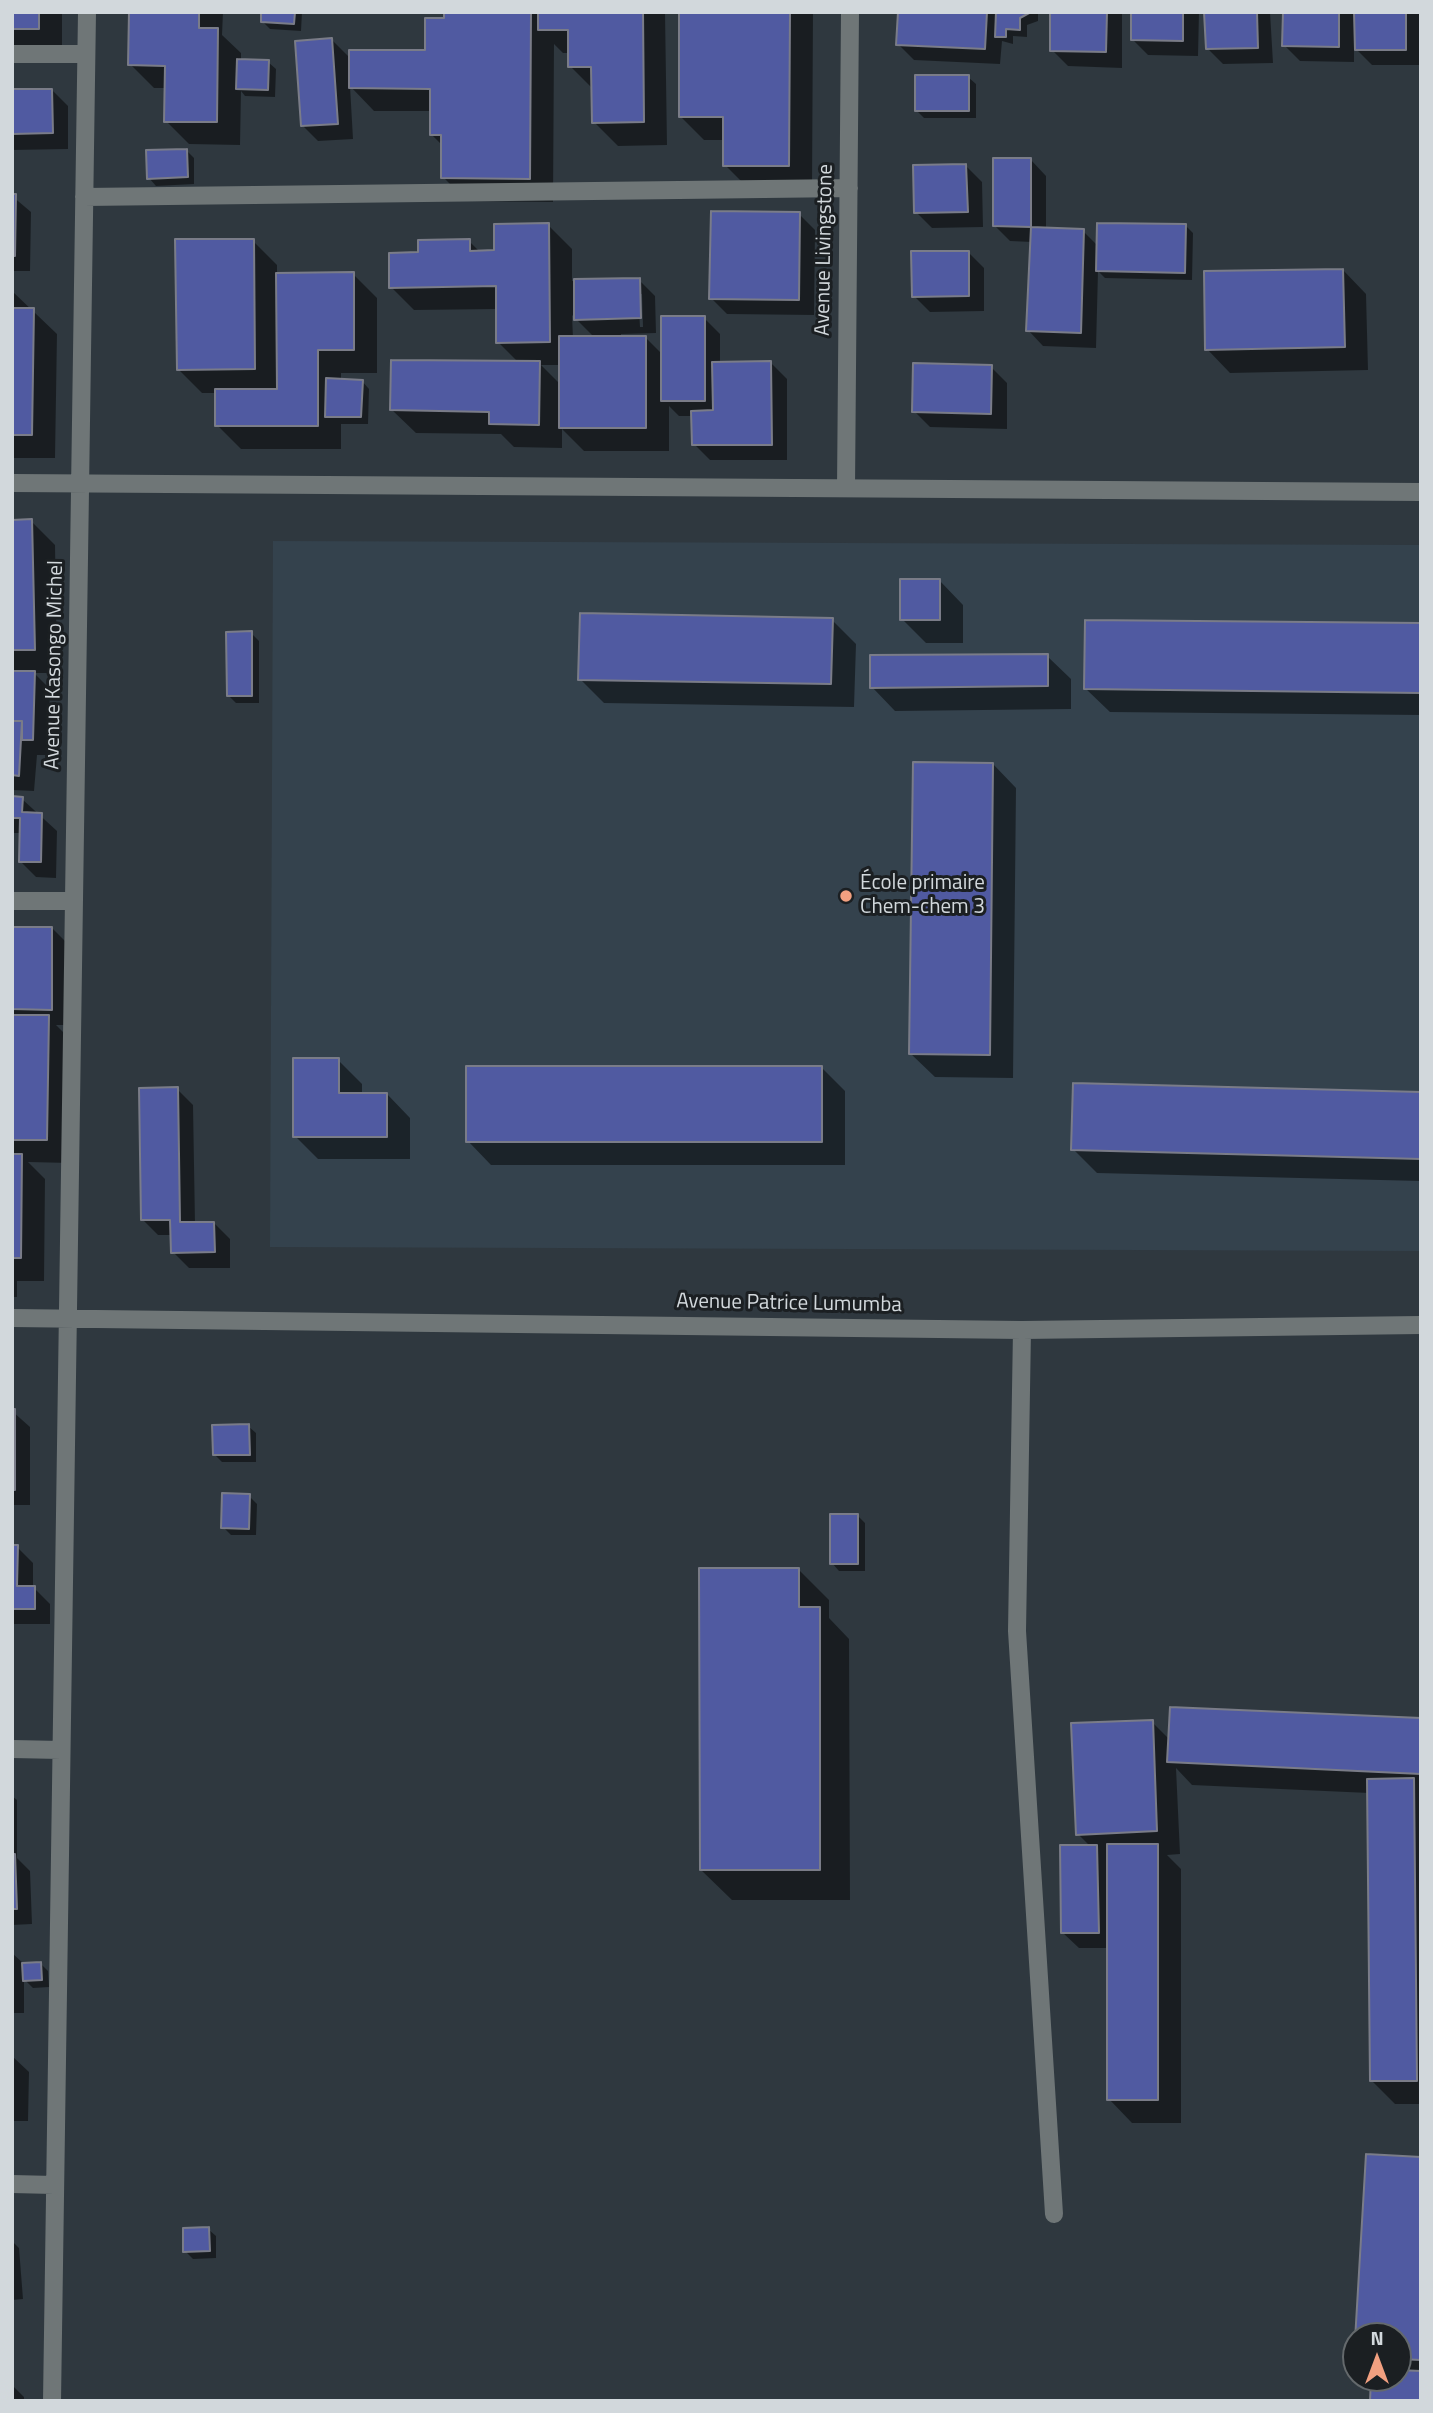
<!DOCTYPE html>
<meta charset="utf-8">
<style>
body{margin:0}
#map{position:relative;width:1433px;height:2413px;overflow:hidden;background:#2f383f;font-family:"Titillium Web",sans-serif}
canvas{display:block}
.frame{position:absolute;inset:0;border:14px solid #d2d8dc;pointer-events:none}
.north{position:absolute;left:1342px;top:2322px;width:70px;height:70px;box-sizing:border-box;background:#1b1f22;border:2px solid #64696c;border-radius:50%;rotate:0deg;font-size:19px;font-weight:700;line-height:28px;text-align:center;color:#d2d8dc}
.north::after{content:'';display:block;margin:auto;width:24px;height:32px;background:#f2a080;clip-path:polygon(50% 0,100% 100%,50% 72%,0 100%)}
</style>
<div id="map">
<canvas width="1433" height="2413"></canvas>
<div class="frame"></div>
<div class="north">N</div>
</div>
<script>
const ctx = document.querySelector('canvas').getContext('2d');
ctx.lineJoin = 'round';
function paint(path, color) { ctx.fillStyle = color; ctx.fill(path, 'evenodd'); }
const shape = rows => new Path2D(rows.map(r => 'M' + r).join(''));
function strokePath(path, color, width, dash) { ctx.strokeStyle = color; ctx.lineWidth = width; ctx.lineCap = dash ? 'butt' : 'round'; ctx.setLineDash(dash || []); ctx.stroke(path); }
function drawText(font, color, halo, rows, align = 'center') {
  ctx.font = font + ' "Titillium Web",sans-serif'; ctx.lineWidth = 6; ctx.setLineDash([]); ctx.textBaseline = 'middle'; ctx.strokeStyle = halo; ctx.fillStyle = color; for (const [text, x, y, turn = 0] of rows) {
    ctx.save(); ctx.translate(x, y); ctx.rotate((+turn || 0) * Math.PI / 180); ctx.textAlign = isNaN(turn) ? turn : align; if (halo) ctx.strokeText(text, 0, 0); ctx.fillText(text, 0, 0); ctx.restore();
  }
}
const built = shape([
 [273,541,1421,545,1421,1251,270,1247]
]);
const shadow = shape([
 [12,12,62,12,62,52,12,52],
 [131,12,223,12,222,35,241,53,241,61,268,62,276,69,275,97,245,96,241,91,240,145,189,144,166,121,166,88,154,88,130,64],
 [263,12,302,12,301,31,270,29,262,21],
 [446,12,665,12,667,145,618,146,594,122,594,90,570,66,570,53,563,53,554,44,553,202,467,201,443,177,443,146,432,135,432,111,374,111,350,86,353,139,318,141,302,125,332,40,351,59,426,52,446,19],
 [681,12,813,12,812,189,749,189,725,165,725,140,704,140,681,117],
 [900,12,1038,12,1038,21,1027,25,1027,37,1013,36,1013,44,1002,41,1000,64,914,60,898,44],
 [1052,12,1122,12,1122,68,1068,66,1052,50],
 [1133,12,1199,12,1198,56,1148,55,1132,39],
 [1206,12,1270,12,1273,63,1223,64,1207,48],
 [1284,12,1417,12,1421,16,1421,65,1372,65,1354,47,1354,62,1300,61,1284,45],
 [968,77,976,84,976,118,924,118,916,110],
 [52,90,68,106,68,149,12,150,12,91],
 [186,150,194,158,194,184,156,186,149,178],
 [1031,160,1046,176,1046,229,1083,231,1098,246,1186,226,1193,233,1192,280,1105,278,1098,271,1096,348,1043,346,1028,330,1032,242,1010,241,994,225],
 [966,166,982,182,983,227,932,228,916,212],
 [12,196,31,212,30,271,12,271],
 [799,214,815,230,814,315,727,314,711,298],
 [548,225,572,249,572,281,639,280,655,296,656,333,621,334,621,338,645,337,663,355,704,318,720,334,720,364,771,363,787,379,787,460,710,460,694,444,693,416,679,416,669,406,669,451,584,451,562,429,562,448,514,447,501,434,416,433,392,410,519,363,498,342,498,309,414,310,391,287,420,254,469,241,480,252,496,252],
 [638,294,642,294,643,327,640,327],
 [572,315,595,338,573,338],
 [541,365,561,365,561,385],
 [253,241,277,265,277,275,353,274,377,298,377,373,341,373,341,381,362,381,369,389,368,424,341,424,341,449,241,449,217,425,217,393,202,393,178,369],
 [968,252,984,268,984,311,930,312,914,296],
 [1343,270,1366,294,1368,370,1230,373,1207,349],
 [12,291,57,334,55,458,12,458],
 [991,367,1007,383,1007,429,930,427,914,411],
 [12,521,31,521,55,545,57,673,34,673,50,689,48,755,37,755,34,791,12,790],
 [940,581,963,605,963,643,926,643,902,619],
 [832,620,856,644,854,707,604,703,580,679],
 [1421,625,1421,715,1110,712,1086,689],
 [251,633,259,641,259,703,236,703,229,696],
 [1047,656,1071,679,1071,709,895,711,872,687],
 [993,764,1016,788,1013,1078,935,1077,911,1054],
 [12,798,22,799,57,831,56,878,36,877,20,861,21,833,12,833],
 [12,928,52,928,68,944,68,1025,56,1025,72,1041,70,1163,28,1162,45,1179,44,1281,17,1281,17,1297,12,1297],
 [338,1060,362,1084,362,1094,387,1094,410,1118,410,1159,318,1159,295,1136],
 [822,1068,845,1091,845,1165,491,1165,468,1141],
 [177,1089,193,1105,195,1224,214,1223,230,1239,230,1268,189,1268,173,1252,172,1235,158,1235,142,1219],
 [1421,1094,1421,1181,1097,1173,1073,1149],
 [12,1411,30,1427,30,1505,12,1505],
 [248,1426,256,1433,256,1462,222,1462,215,1455],
 [249,1496,257,1504,256,1535,231,1535,223,1527],
 [858,1516,865,1523,865,1571,839,1571,832,1563],
 [12,1547,17,1547,33,1563,33,1587,50,1604,50,1624,12,1624],
 [798,1569,829,1600,829,1618,849,1639,850,1900,732,1900,701,1870],
 [1421,1720,1421,2104,1395,2104,1371,2080,1369,1793,1192,1785,1176,1768,1180,1854,1167,1855,1181,1869,1181,2123,1132,2123,1109,2099,1109,1948,1079,1948,1063,1933,1090,1846,1078,1834,1152,1722,1170,1740],
 [12,1796,17,1800,17,1858,30,1871,32,1924,12,1925],
 [12,1953,24,1964,41,1964,48,1971,49,1987,33,1988,24,1979,24,2013,12,2013],
 [12,2056,29,2072,28,2121,12,2121],
 [1421,2159,1421,2401,1372,2378,1398,2378,1398,2336,1357,2336],
 [208,2229,216,2236,216,2258,193,2259,185,2251],
 [12,2241,19,2248,23,2299,12,2300],
 [12,2385,24,2397,24,2401,12,2401]
]);
const building = shape([
 [12,12,39,12,39,29,12,29,12,12],
 [129,12,199,12,199,28,218,28,217,122,164,122,165,66,128,65,129,12],
 [261,12,295,12,294,24,261,22,261,12],
 [444,12,531,12,530,179,441,178,441,135,430,135,430,89,349,88,349,50,425,50,425,18,444,18,444,12],
 [538,12,643,12,644,122,592,123,591,67,568,67,568,30,538,30,538,12],
 [679,12,790,12,789,166,723,166,723,117,679,117,679,12],
 [898,12,987,12,985,49,896,45,898,12],
 [996,12,1031,12,1020,18,1020,30,1006,29,1006,37,995,37,996,12],
 [1050,12,1107,12,1106,52,1050,51,1050,12],
 [1131,12,1183,12,1183,41,1131,40,1131,12],
 [1204,12,1257,12,1258,48,1206,49,1204,12],
 [1283,12,1339,12,1339,47,1282,46,1283,12],
 [1354,12,1406,12,1406,50,1355,50,1354,12],
 [332,38,338,124,301,126,295,41,332,38],
 [237,59,269,60,268,90,236,89,237,59],
 [915,75,969,75,969,111,915,111,915,75],
 [12,89,52,89,53,133,12,134,12,89],
 [187,149,188,177,147,179,146,150,187,149],
 [993,158,1031,158,1031,227,993,226,993,158],
 [966,164,968,212,914,213,913,165,966,164],
 [12,194,16,194,15,256,12,256,12,194],
 [711,211,800,212,799,300,709,299,711,211],
 [549,223,550,342,496,343,496,286,389,288,389,253,418,252,418,240,470,239,470,251,494,250,494,224,549,223],
 [1097,223,1186,224,1185,273,1096,271,1097,223],
 [1031,227,1084,229,1081,333,1026,331,1031,227],
 [175,239,254,239,255,369,177,370,175,239],
 [911,251,969,251,969,296,912,297,911,251],
 [1343,269,1345,347,1205,350,1204,271,1343,269],
 [354,272,354,350,318,350,318,426,215,426,215,389,277,389,276,273,354,272],
 [640,278,641,318,574,320,574,279,640,278],
 [12,308,34,308,32,435,12,435,12,308],
 [661,316,705,316,705,401,661,401,661,316],
 [559,336,646,336,646,428,559,428,559,336],
 [391,360,540,361,539,425,489,424,489,412,390,410,391,360],
 [771,361,772,445,692,445,691,411,713,410,712,362,771,361],
 [913,363,992,365,991,414,912,412,913,363],
 [326,378,363,380,361,417,325,417,326,378],
 [32,519,35,650,12,650,12,520,32,519],
 [900,579,940,579,940,620,900,620,900,579],
 [580,613,833,618,831,684,578,680,580,613],
 [1085,620,1421,623,1421,693,1084,689,1085,620],
 [252,631,252,696,227,696,226,632,252,631],
 [1048,654,1048,686,870,688,870,655,1048,654],
 [12,671,35,671,33,740,22,740,22,721,12,721,12,671],
 [12,721,22,721,19,776,12,775,12,721],
 [913,762,993,763,990,1055,909,1054,913,762],
 [12,796,23,797,22,812,42,813,41,862,19,862,20,818,12,818,12,796],
 [12,927,52,927,52,1010,12,1009,12,927],
 [12,1015,49,1015,47,1140,12,1140,12,1015],
 [293,1058,339,1058,339,1093,387,1093,387,1137,293,1137,293,1058],
 [466,1066,822,1066,822,1142,466,1142,466,1066],
 [1073,1083,1421,1092,1421,1159,1071,1150,1073,1083],
 [178,1087,180,1222,214,1222,215,1252,171,1253,170,1220,141,1220,139,1088,178,1087],
 [12,1154,22,1154,21,1258,12,1258,12,1154],
 [12,1409,15,1409,15,1490,12,1490,12,1409],
 [249,1424,250,1455,213,1455,212,1425,249,1424],
 [222,1493,250,1494,249,1529,221,1528,222,1493],
 [830,1514,858,1514,858,1564,830,1564,830,1514],
 [12,1545,18,1545,17,1586,35,1586,35,1609,12,1609,12,1545],
 [699,1568,799,1568,799,1607,820,1607,820,1870,700,1870,699,1568],
 [1170,1707,1421,1718,1421,1774,1167,1762,1170,1707],
 [1153,1720,1157,1831,1076,1835,1071,1723,1153,1720],
 [1414,1778,1417,2081,1370,2081,1367,1779,1414,1778],
 [1107,1844,1158,1844,1158,2100,1107,2100,1107,1844],
 [1060,1845,1097,1845,1099,1933,1061,1933,1060,1845],
 [12,1854,15,1854,17,1909,12,1909,12,1854],
 [41,1962,42,1980,23,1981,22,1963,41,1962],
 [1366,2154,1421,2157,1421,2360,1398,2359,1398,2336,1356,2336,1354,2357,1366,2154],
 [209,2227,210,2251,183,2252,183,2228,209,2227],
 [1398,2370,1421,2371,1421,2401,1370,2401,1371,2378,1398,2378,1398,2370]
]);
const minor = shape([
 [12,54,86,54],
 [84,197,849,188],
 [12,483,1421,492],
 [846,488,850,12],
 [12,901,74,901],
 [12,1318,1022,1330,1421,1325],
 [1022,1330,1017,1631,1054,2214],
 [12,1749,61,1750],
 [12,2184,54,2185],
 [52,2401,87,12]
]);
const markers = [
 [846,896,7,"#f2a080"]
];
const streetNames = [
 ["Avenue Livingstone",825,250,-89],
 ["Avenue Kasongo Michel",55,665,-89],
 ["Avenue Patrice Lumumba",789,1304,1]
];
const poiNames = [
 ["École primaire",860,884],
 ["Chem-chem 3",860,908]
];
paint(built, '#34424d');
paint(shadow, '#0007');
paint(building, '#505aa1');
strokePath(building, '#7a7c88', 2);
strokePath(minor, '#6f7677', 18);
for (const [x, y, r, color] of markers) { const dot = new Path2D(); dot.arc(x, y, r, 0, 2 * Math.PI); ctx.fillStyle = color; ctx.fill(dot); strokePath(dot, '#1b1f22', 2.5); }
drawText('21px', '#d2d8dc', '#1b1f22', streetNames);
drawText('21px', '#d2d8dc', '#1b1f22', poiNames, 'left');
</script>
